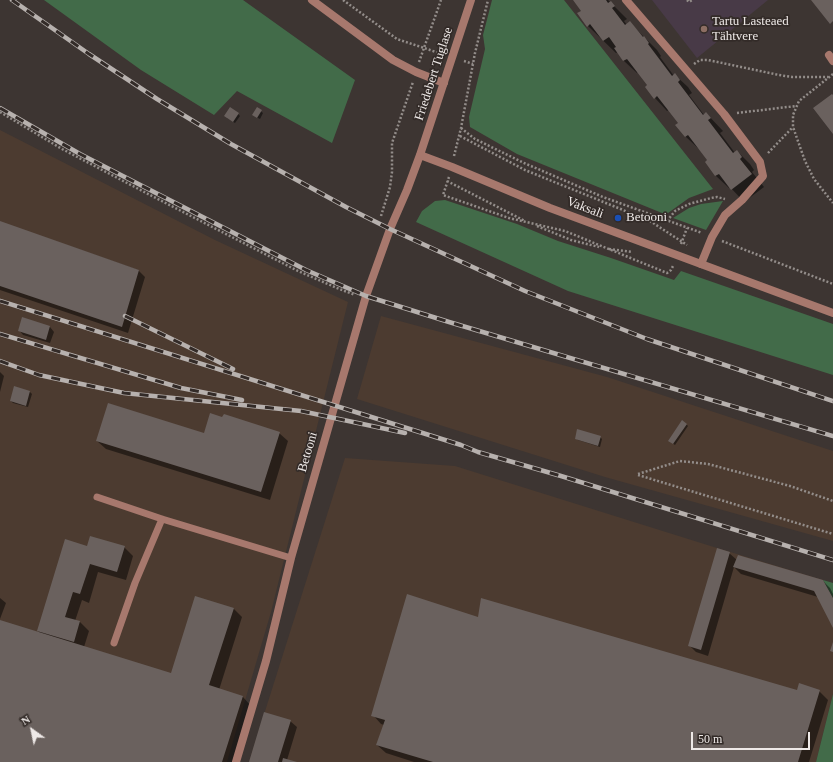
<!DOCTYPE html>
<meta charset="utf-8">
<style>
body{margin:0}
#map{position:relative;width:833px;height:762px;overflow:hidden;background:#3d3532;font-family:"Times New Roman",serif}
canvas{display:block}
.north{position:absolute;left:12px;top:710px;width:40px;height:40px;-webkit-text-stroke:3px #332b28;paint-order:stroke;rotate:327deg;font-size:11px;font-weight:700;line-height:16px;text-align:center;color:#eee9e7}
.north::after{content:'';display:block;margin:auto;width:14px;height:18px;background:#eee9e7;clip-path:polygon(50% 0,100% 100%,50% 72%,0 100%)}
.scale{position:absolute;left:691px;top:732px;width:119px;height:18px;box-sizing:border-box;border:2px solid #eee9e7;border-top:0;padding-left:5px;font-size:12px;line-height:14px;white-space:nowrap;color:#eee9e7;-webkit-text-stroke:3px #332b28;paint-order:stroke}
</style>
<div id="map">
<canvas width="833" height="762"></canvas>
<div class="north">N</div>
<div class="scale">50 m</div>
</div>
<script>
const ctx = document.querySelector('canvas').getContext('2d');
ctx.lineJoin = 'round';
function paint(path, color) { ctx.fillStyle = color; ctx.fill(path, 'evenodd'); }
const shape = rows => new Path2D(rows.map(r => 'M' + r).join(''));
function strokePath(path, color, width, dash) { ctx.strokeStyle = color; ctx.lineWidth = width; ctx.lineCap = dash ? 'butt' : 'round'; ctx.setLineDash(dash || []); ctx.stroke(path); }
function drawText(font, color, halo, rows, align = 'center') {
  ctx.font = font + ' "Times New Roman",serif'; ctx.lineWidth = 3.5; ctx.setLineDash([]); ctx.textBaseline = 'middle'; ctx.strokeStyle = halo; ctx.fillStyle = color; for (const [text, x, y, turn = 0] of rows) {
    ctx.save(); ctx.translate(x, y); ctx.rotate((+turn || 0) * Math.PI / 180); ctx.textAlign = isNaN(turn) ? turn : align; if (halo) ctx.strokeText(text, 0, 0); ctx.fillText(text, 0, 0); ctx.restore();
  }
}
const industrial = shape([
 [0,130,215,240,348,302,271,612,227,762,0,762],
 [381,316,607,377,833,451,833,541,605,477,357,399],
 [345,458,455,466,717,548,823,580,833,598,833,694,816,762,249,762]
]);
const education = shape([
 [652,0,768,0,697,58]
]);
const green = shape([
 [44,0,243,0,355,80,332,143,237,91,214,115,141,70],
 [492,0,564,0,713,189,689,198,668,213,662,213,517,154,470,127,469,117,485,49,483,35],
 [445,200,517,224,558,241,611,258,674,280,681,271,833,324,833,375,568,291,416,222,422,211,435,201],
 [723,201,706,230,673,218,689,208,701,204],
 [823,580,833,583,833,598],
 [833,694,833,762,816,762]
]);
const shadow = shape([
 [574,0,608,0,627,19,624,21,627,25,630,23,657,50,661,56,660,57,674,76,675,75,688,87,692,93,689,95,704,115,706,113,723,131,720,133,735,153,737,151,750,164,754,170,752,172,764,187,744,202,730,187,729,188,716,176,706,162,708,160,700,149,699,149,686,137,677,125,679,123,669,110,667,111,655,98,649,85,638,72,637,73,624,61,618,52,616,53,588,26,582,11],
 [258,109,263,113,260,119,256,117],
 [238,114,240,116,235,123,227,118],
 [0,222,138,270,145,277,128,333,0,290],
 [23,319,50,327,54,332,50,343,23,335,19,330],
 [0,372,4,376,0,392],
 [15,387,30,392,32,394,28,407,13,403,11,401],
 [686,424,688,426,675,445,671,442],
 [279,433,288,441,270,500,106,449,97,441,204,434],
 [600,437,602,439,600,447,578,440,576,438],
 [66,541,88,547,124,547,133,556,126,580,98,572,89,603,82,600,75,621,80,622,89,631,84,647,171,675,233,608,242,617,219,690,243,697,251,706,234,762,0,762,0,621,38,633],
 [729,553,737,560,823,581,830,588,833,594,833,626,818,597,741,574,734,567,708,656,696,652,689,645],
 [0,598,6,603,0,619],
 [479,618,798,692,819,691,828,700,809,762,414,762,386,753,377,745,384,725,381,724,373,715],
 [290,721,297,727,287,760,294,762,250,762]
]);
const building = shape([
 [573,0,606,0,608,3,611,1,615,6,612,8,625,25,630,21,643,37,644,36,649,43,648,44,672,76,675,73,680,80,678,82,703,115,706,112,711,118,708,120,733,153,737,150,742,157,740,159,752,174,731,190,719,174,715,176,705,162,707,160,688,135,685,137,675,125,678,123,657,96,654,99,645,87,647,85,627,59,623,61,614,48,616,47,609,37,603,41,590,24,587,27,577,13,581,11],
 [811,0,833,0,833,21,830,24],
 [832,94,833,95,833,134,813,108],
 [230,107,239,113,233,122,224,116],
 [257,107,262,110,257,118,252,115],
 [0,221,139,270,122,327,0,286],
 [22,317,50,326,46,340,18,331],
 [14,386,30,391,26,406,10,401],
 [108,403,204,433,210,413,222,417,224,414,280,432,261,492,96,441],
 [682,420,687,424,673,444,668,441],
 [577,429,601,436,598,446,575,439],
 [90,536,125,546,117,572,90,564,80,594,73,592,65,617,80,621,74,642,37,631,65,539,87,546],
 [717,548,730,552,701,650,688,646],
 [738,555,823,580,833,598,833,628,814,591,733,567],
 [407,594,478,617,481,598,797,690,799,683,820,690,798,762,433,762,376,745,385,720,371,716],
 [195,596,234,608,209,685,243,696,222,762,0,762,0,620,171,673],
 [833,642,833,652,830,651],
 [264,712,291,720,278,762,249,762],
 [283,758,297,762,282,762]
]);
const path = shape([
 [343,0,397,39,442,54],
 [687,0,689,2,692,0],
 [464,61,473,64],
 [419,62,441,0],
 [694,64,700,60,708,60,779,75,792,77,828,77],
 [833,74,799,101,793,115,793,127,805,161,814,179,833,203],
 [0,112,62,149,150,195,298,271,337,288,355,295],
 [737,113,796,106],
 [461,128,475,139,524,163,603,197,702,233],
 [460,136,525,170,650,221,687,245],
 [768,153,793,127],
 [454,156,461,128,475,53,488,0],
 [449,177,443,195,509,218,565,231,667,273,671,270,673,266],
 [447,181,525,221],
 [381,216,390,187,392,172,392,143,413,82],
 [667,221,675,211,689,204,711,198,717,197,725,199],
 [537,226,571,240,599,247],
 [722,241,833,284],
 [681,244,687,228],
 [609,249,632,252],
 [638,474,680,461,708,464,790,486,833,501],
 [638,475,833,534]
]);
const service = shape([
 [97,497,162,519,291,558],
 [114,643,135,583,162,519]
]);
const minor = shape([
 [312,0,393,60,416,72,444,83],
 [626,0,724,114,760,162,763,176,742,200,725,215,712,237,701,264],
 [829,55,833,61]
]);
const tertiary = shape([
 [420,155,452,167,550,208,833,313],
 [236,762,266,661,291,558,366,296,390,229,407,190,420,155,471,0]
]);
const rail = shape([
 [12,0,89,54,157,99,231,144,346,207,390,229,525,291,647,339,833,401],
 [0,108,80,154,154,192,306,270,366,296,449,322,833,436],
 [0,301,461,445,478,452,561,476,833,560],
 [125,316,233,369],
 [0,334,181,388,242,400],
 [0,361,39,375,124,393,301,411,405,433]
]);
const markers = [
 [704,29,4,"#8d6e63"],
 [618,218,4,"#1a4fb4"]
];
const poiNames = [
 ["Tartu Lasteaed",712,22],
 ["Tähtvere",712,37],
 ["Betooni",626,218]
];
const streetNames = [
 ["Friedebert Tuglase",434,74,-72],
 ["Vaksali",585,208,21],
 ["Betooni",308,452,-74]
];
paint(industrial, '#4c3b30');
paint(education, '#483a47');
paint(green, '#426b49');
paint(shadow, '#0007');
paint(building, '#6a615e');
strokePath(path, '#938d8a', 2.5, [2, 2]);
strokePath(service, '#a7786d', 7);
strokePath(minor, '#a7786d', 8);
strokePath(tertiary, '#a7786d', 8);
strokePath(rail, '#b7b1ae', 4.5);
strokePath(rail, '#332b28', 3, [9]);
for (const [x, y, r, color] of markers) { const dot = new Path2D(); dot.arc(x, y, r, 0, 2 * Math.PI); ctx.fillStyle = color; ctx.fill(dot); strokePath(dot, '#332b28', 1.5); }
drawText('13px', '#eee9e7', '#332b28', poiNames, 'left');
drawText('13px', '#eee9e7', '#332b28', streetNames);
</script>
